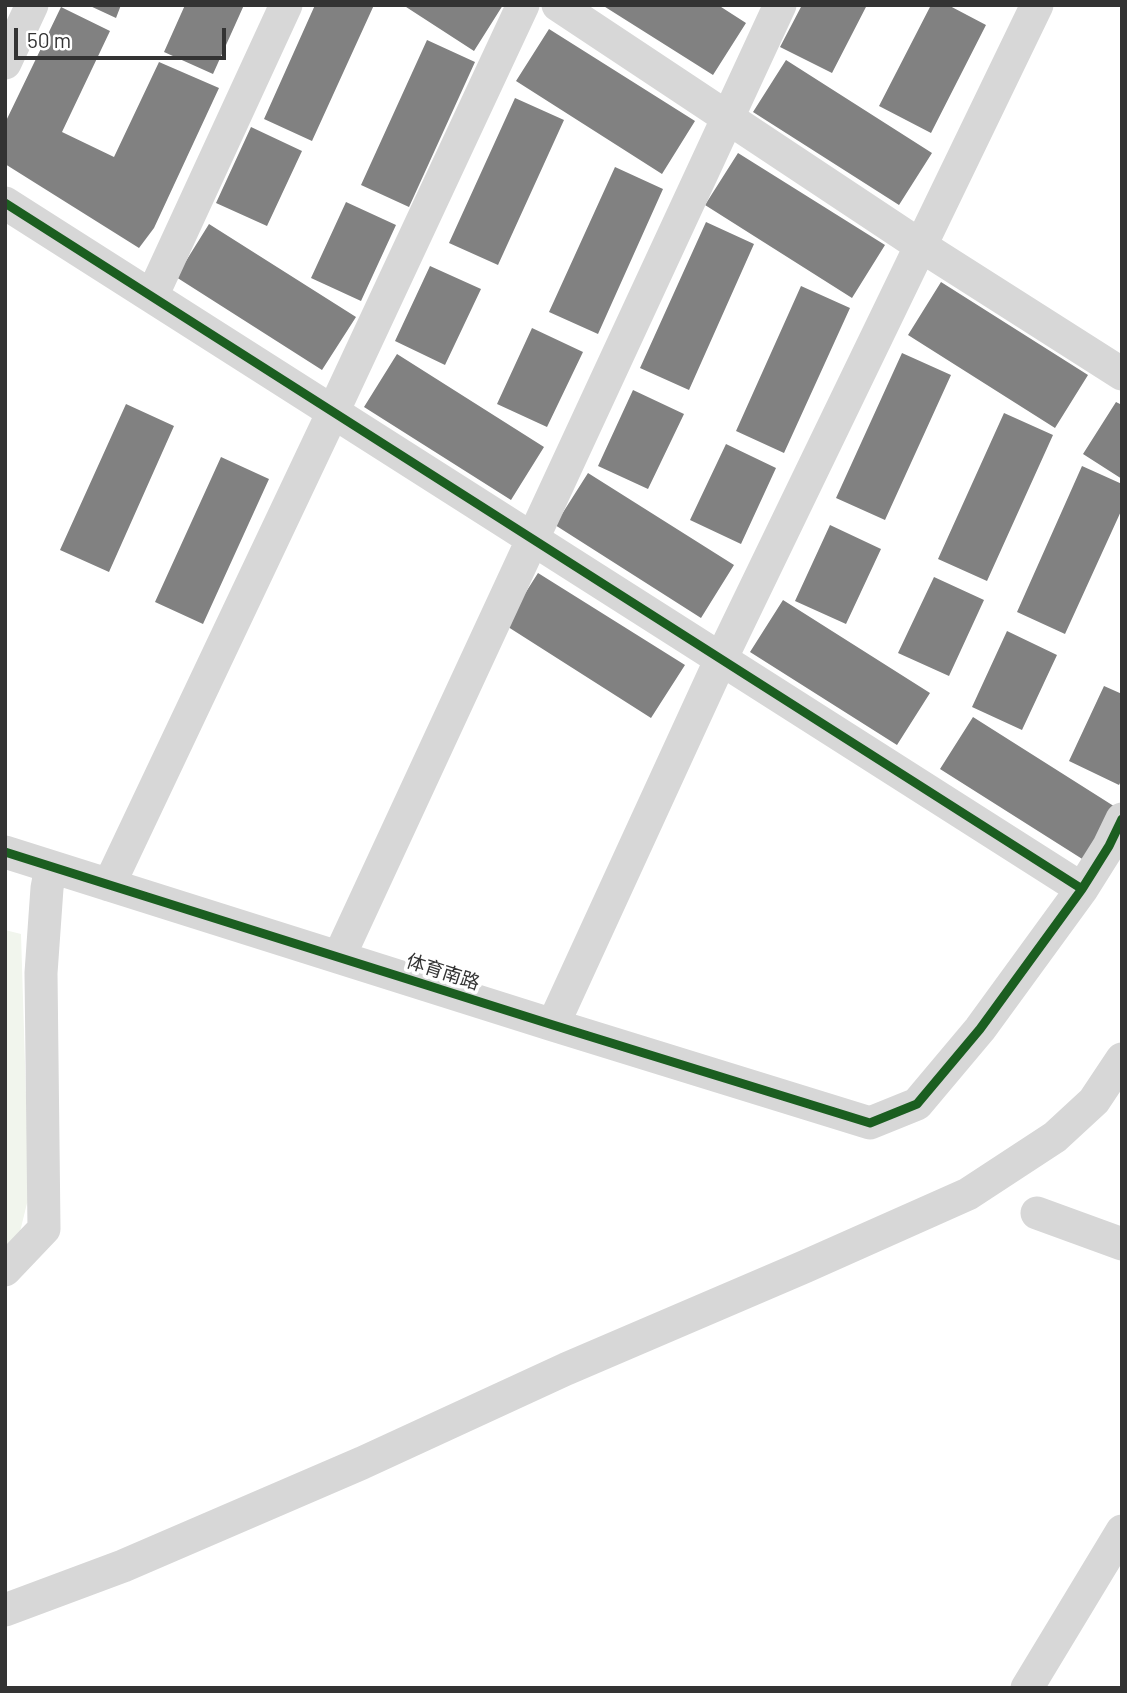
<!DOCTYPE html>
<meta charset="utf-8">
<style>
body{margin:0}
#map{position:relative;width:1127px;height:1693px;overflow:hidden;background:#fff;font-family:Barlow,sans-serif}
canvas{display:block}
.frame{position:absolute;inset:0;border:7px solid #333;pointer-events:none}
.scale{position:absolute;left:14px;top:28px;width:212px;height:32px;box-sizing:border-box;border:4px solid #333;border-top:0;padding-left:9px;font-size:21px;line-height:24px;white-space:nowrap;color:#333;-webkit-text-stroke:5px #fff;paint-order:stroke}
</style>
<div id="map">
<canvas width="1127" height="1693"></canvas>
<div class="frame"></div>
<div class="scale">50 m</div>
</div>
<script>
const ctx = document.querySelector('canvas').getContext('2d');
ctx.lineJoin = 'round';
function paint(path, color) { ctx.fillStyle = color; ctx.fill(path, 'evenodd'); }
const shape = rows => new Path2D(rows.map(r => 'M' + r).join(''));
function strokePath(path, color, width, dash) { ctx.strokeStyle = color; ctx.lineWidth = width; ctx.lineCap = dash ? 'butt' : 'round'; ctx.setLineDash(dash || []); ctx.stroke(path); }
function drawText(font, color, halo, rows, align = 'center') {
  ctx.font = font + ' Barlow,"Noto Sans SC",sans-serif'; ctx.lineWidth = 7; ctx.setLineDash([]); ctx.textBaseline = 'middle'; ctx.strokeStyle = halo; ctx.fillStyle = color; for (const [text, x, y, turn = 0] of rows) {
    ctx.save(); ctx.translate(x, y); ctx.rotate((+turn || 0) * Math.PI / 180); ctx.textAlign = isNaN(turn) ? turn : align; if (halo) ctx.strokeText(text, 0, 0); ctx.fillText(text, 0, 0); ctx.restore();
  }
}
const green = shape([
 [5,930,21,934,29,1195,18,1240,5,1251]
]);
const building = shape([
 [88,5,121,5,116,18],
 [185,5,244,5,213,74,164,52],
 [315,5,374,5,312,141,264,119],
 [403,5,503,5,474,51],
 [602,5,718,5,746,23,713,75],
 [802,5,867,5,832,73,780,47],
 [931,5,948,5,986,25,931,133,879,106],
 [61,7,110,31,62,132,114,157,159,62,219,88,154,228,139,248,5,164,5,123],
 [549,29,695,121,662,174,516,81],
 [427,40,475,62,409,207,361,185],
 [786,60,932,153,899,205,753,112],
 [515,98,564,120,498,265,449,243],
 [251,127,302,151,267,226,216,203],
 [738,153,885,245,852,298,705,205],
 [615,167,663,189,598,334,549,312],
 [346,202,396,225,361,301,311,278],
 [706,222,754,244,689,390,640,368],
 [209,224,356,317,322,370,176,277],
 [430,266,481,289,445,365,395,341],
 [941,282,1088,375,1055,428,908,335],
 [801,286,850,308,784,453,736,431],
 [532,328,583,352,547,427,497,404],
 [902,353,951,375,885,520,836,498],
 [397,354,544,447,511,500,364,407],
 [633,390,684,414,648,489,598,466],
 [1116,402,1122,405,1122,479,1083,454],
 [126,404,174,426,109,572,60,550],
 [1004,413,1053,435,987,581,938,559],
 [726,444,776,468,741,544,690,520],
 [221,457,269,479,203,624,155,602],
 [1082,466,1122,484,1122,509,1065,634,1017,612],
 [588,473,734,565,701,618,555,525],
 [830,525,881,549,846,624,795,601],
 [538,573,685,665,651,718,505,625],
 [934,577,984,600,949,676,898,653],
 [783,600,930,693,897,745,750,652],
 [1007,631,1057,655,1022,730,972,707],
 [1104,686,1122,694,1122,779,1119,785,1069,761],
 [973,717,1120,810,1087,862,940,769]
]);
const minor = shape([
 [558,5,921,246,1122,374],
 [5,63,32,5],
 [5,203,1082,889],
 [152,296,286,5],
 [5,852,553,1025,870,1123,917,1104,980,1029,1082,889,1109,846,1122,819],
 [109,885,333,412,523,5],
 [339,957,780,5],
 [553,1025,721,659,1037,5],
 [1037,1213,1122,1244],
 [5,1270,44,1229,41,973,47,888,51,867],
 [5,1610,123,1566,362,1463,566,1369,804,1267,968,1194,1055,1137,1094,1101,1122,1059],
 [1027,1688,1122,1531]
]);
const cycleway = shape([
 [5,203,1082,889],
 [5,852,553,1025,870,1123,917,1104,980,1029,1082,889,1109,846,1122,819]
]);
const streetNames = [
 ["体育南路",443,972,18]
];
paint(green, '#f1f5ed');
paint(building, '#818181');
strokePath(minor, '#d7d7d7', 33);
strokePath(cycleway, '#1b5e20', 9);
drawText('19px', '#333', '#fff', streetNames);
</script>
